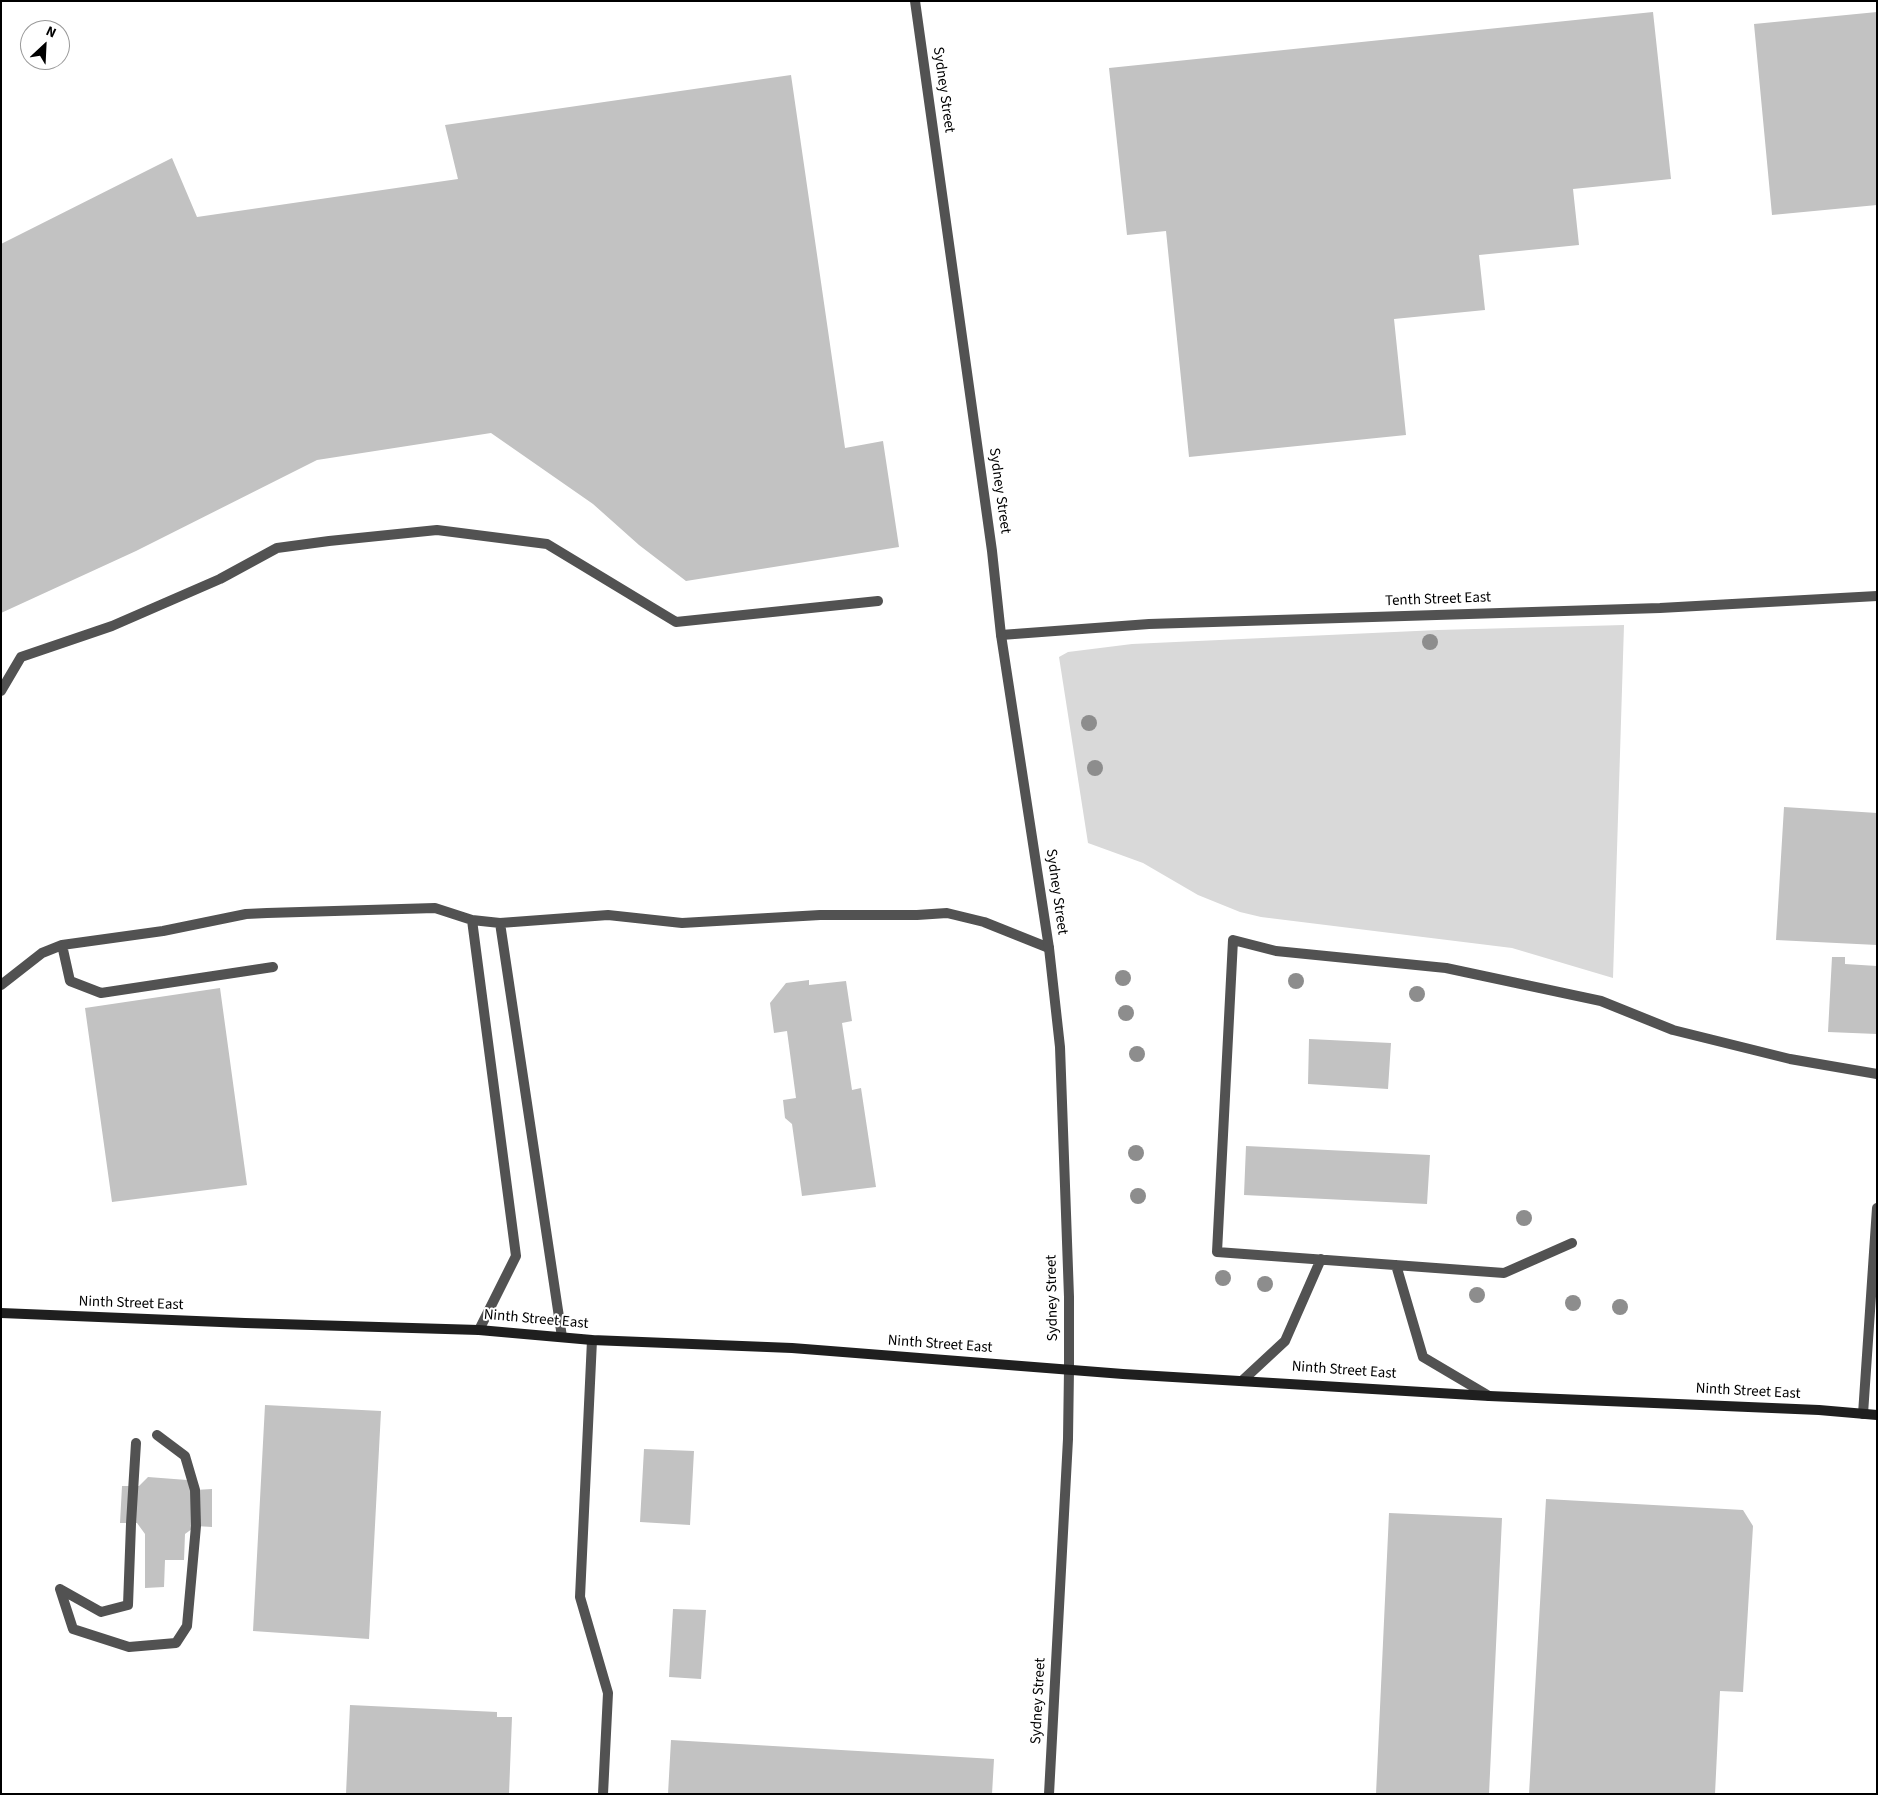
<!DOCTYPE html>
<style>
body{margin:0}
#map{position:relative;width:1878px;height:1795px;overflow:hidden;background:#fff;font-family:"Source Sans 3",sans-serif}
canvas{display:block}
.frame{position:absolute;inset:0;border:2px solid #000;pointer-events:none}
.north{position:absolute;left:20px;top:20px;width:50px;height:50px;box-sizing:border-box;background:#fff;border:1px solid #999;border-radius:50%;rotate:25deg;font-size:14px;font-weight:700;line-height:20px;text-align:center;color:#000}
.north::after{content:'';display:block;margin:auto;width:18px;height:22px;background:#000;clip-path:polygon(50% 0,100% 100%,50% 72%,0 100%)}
</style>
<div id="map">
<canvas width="1878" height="1795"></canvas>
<div class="frame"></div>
<div class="north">N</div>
</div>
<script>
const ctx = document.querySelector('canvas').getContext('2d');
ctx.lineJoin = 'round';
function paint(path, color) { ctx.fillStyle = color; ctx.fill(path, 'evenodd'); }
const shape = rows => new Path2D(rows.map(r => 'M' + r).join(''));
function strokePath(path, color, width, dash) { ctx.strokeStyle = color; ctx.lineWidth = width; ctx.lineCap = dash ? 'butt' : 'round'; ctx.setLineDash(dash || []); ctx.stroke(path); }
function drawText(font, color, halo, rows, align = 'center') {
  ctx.font = font + ' "Source Sans 3",sans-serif'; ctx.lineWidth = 4; ctx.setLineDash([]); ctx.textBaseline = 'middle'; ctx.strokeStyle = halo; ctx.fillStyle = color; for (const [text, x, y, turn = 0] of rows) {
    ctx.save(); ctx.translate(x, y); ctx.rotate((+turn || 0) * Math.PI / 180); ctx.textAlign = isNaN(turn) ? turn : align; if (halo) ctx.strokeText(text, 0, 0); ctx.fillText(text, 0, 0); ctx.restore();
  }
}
const green = shape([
 [1624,625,1613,978,1512,948,1261,917,1240,912,1198,895,1143,863,1088,843,1059,657,1068,652,1132,644,1438,630]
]);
const building = shape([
 [1653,12,1671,179,1573,189,1579,245,1479,255,1485,310,1394,319,1406,435,1189,457,1166,231,1127,235,1109,68],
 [1877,12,1877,205,1772,215,1754,24],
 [791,75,845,448,883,441,899,547,686,581,639,545,593,504,491,433,317,460,136,551,1,613,1,244,172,158,197,217,458,179,445,125],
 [1784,807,1877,813,1877,945,1776,940],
 [1832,957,1845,957,1845,964,1877,966,1877,1034,1828,1032],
 [809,980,809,985,846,981,852,1021,842,1023,852,1090,861,1088,876,1187,802,1196,792,1124,785,1118,783,1100,796,1098,787,1031,774,1033,770,1003,786,983],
 [220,988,247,1185,112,1202,85,1008],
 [1309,1039,1391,1043,1388,1089,1308,1084],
 [1246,1146,1430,1155,1427,1204,1244,1195],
 [265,1405,381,1411,369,1639,253,1631],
 [644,1449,694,1451,690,1525,640,1522],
 [148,1477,187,1480,195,1490,212,1489,212,1527,196,1526,185,1534,184,1560,165,1560,164,1587,145,1588,145,1534,137,1523,120,1523,122,1486,139,1486],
 [1546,1499,1743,1510,1753,1526,1743,1692,1720,1691,1715,1794,1529,1794],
 [1389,1513,1502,1518,1489,1794,1376,1794],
 [673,1609,706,1610,701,1679,669,1677],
 [350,1705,497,1712,497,1717,512,1717,509,1794,346,1794],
 [671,1740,994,1759,992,1794,668,1794]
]);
const service = shape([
 [1,691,21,657,112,626,220,579,277,548,329,541,437,530,547,544,676,622,878,601],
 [472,920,516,1256,479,1330],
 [500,923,562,1337],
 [62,945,70,981,101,993,273,967],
 [1,985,42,953,62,945,163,931,246,914,267,913,435,908,472,920,500,923,608,915,682,923,820,915,917,915,947,913,984,922,1049,948],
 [1572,1243,1504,1273,1217,1252,1233,940,1276,951,1446,968,1601,1001,1673,1030,1790,1059,1877,1074],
 [1396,1265,1423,1357,1489,1396],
 [592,1340,580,1597,608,1693,603,1794],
 [1243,1380,1285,1341,1321,1259],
 [1863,1414,1877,1208],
 [60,1589,73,1629,129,1647,176,1643,187,1626,196,1526,195,1490,185,1456,157,1435],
 [60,1589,101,1612,128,1605,131,1524,136,1443]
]);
const minor = shape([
 [1001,635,1149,624,1660,608,1877,596]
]);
const tertiary = shape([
 [915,1,992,551,1001,635,1049,948,1060,1047,1069,1297,1069,1369,1068,1439,1049,1794]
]);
const secondary = shape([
 [1,1313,245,1323,479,1330,592,1340,792,1348,1123,1374,1489,1396,1819,1410,1877,1415]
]);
const trees = [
 [1430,642],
 [1089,723],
 [1095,768],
 [1123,978],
 [1296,981],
 [1417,994],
 [1126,1013],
 [1137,1054],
 [1136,1153],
 [1138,1196],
 [1524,1218],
 [1223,1278],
 [1265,1284],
 [1477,1295],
 [1573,1303],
 [1620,1307]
];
const streetNames = [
 ["Sydney Street",943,90,82],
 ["Sydney Street",999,491,82],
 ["Tenth Street East",1438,600,-2],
 ["Sydney Street",1056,892,82],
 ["Sydney Street",1053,1298,-91],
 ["Ninth Street East",131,1304,2],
 ["Ninth Street East",536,1320,5],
 ["Ninth Street East",940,1345,4],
 ["Ninth Street East",1344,1371,4],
 ["Ninth Street East",1748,1392,3],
 ["Sydney Street",1039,1701,-87]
];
paint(green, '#d9d9d9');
paint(building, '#c2c2c2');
strokePath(service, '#525252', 10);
strokePath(minor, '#525252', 10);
strokePath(tertiary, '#525252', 10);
strokePath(secondary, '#1f1f1f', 10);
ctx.fillStyle = '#8d8d8d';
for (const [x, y] of trees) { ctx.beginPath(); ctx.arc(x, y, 8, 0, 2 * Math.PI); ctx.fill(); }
drawText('15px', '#000', '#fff', streetNames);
</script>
